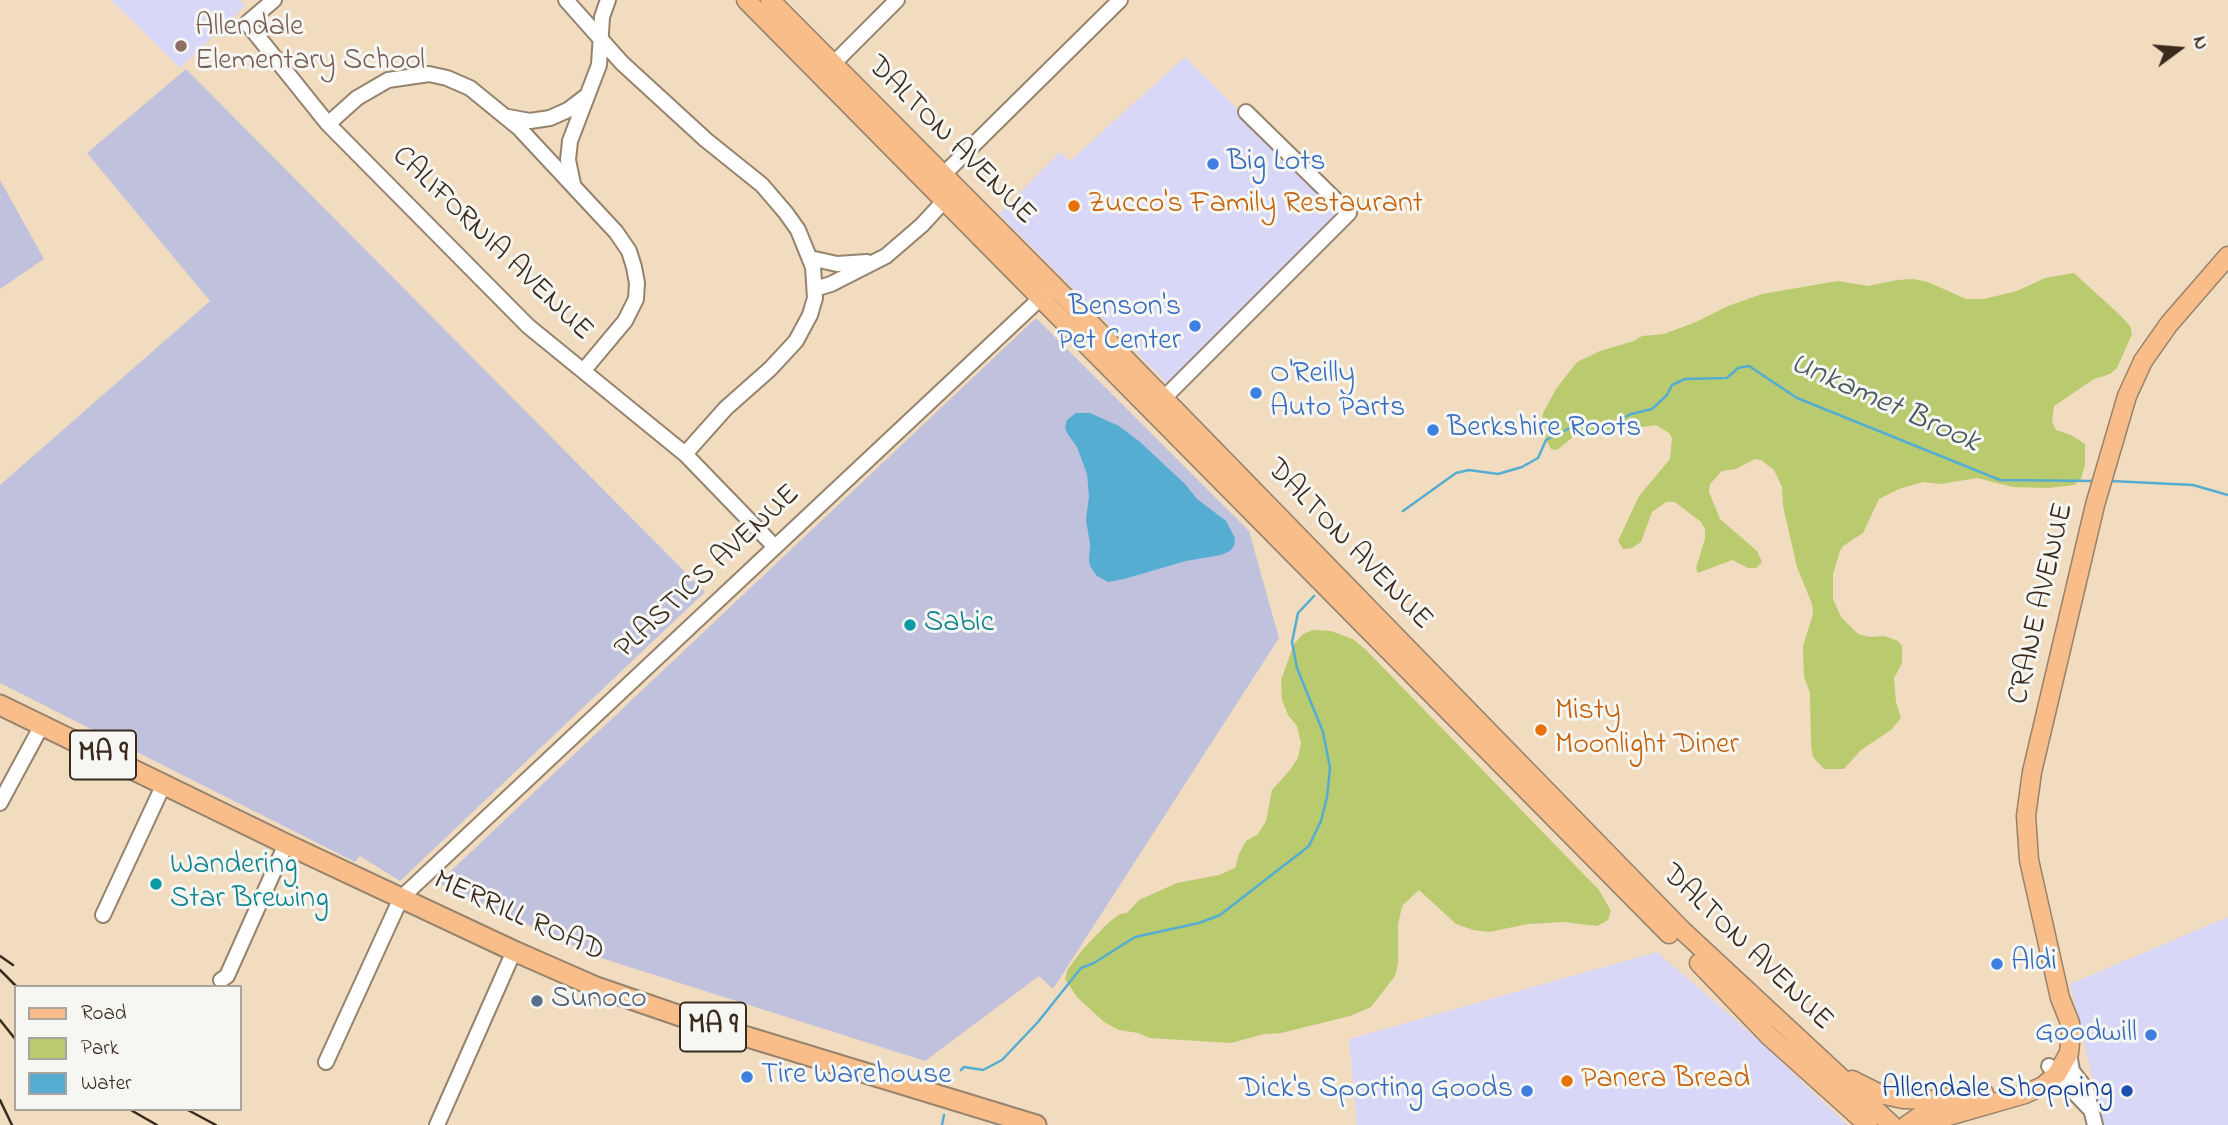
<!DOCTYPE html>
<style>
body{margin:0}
#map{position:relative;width:2228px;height:1125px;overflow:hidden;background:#f1dcbf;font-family:"Indie Flower",sans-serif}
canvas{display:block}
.legend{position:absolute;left:14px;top:985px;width:228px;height:126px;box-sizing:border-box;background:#f6f6f2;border:2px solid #aba49d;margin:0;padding:9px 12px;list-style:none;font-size:21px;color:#3b2a1e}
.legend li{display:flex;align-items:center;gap:14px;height:35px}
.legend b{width:35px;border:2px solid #aba49d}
.north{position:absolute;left:2144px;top:14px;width:70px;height:70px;-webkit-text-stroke:5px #f6f6f2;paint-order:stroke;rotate:74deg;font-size:19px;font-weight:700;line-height:28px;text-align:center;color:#3b2a1e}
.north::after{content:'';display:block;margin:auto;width:24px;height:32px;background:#3b2a1e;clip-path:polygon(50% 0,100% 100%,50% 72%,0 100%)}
</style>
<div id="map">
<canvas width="2228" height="1125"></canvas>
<ul class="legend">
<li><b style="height:9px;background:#f8bd89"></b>Road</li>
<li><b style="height:19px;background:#b9cb6e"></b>Park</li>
<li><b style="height:19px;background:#55add2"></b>Water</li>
</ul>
<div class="north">N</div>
</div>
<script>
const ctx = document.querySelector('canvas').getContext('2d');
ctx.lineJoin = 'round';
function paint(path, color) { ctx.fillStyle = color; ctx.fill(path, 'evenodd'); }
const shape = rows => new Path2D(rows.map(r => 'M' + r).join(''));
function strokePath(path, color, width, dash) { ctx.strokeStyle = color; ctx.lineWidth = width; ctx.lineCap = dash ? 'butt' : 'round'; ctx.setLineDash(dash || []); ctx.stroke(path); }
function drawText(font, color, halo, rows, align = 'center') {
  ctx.font = font + ' "Indie Flower",sans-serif'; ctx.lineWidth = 6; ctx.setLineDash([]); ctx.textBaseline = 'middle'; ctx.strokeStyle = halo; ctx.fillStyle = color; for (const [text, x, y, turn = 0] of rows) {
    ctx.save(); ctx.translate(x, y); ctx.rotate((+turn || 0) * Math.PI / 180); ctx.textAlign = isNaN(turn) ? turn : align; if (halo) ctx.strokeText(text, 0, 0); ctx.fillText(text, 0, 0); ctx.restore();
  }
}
const built = shape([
 [111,0,240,0,245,6,180,68],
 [1185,57,1341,212,1168,384,999,214,1060,152,1070,161],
 [2228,917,2228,1125,2104,1125,2070,984],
 [1657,952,1764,1045,1847,1125,1357,1125,1349,1039]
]);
const industrial = shape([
 [186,69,705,592,400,881,360,856,355,862,0,683,0,485,210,301,87,153],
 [0,180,44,259,0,289],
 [1036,318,1249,531,1279,638,1053,989,1039,976,925,1061,598,957,438,883]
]);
const green = shape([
 [2074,273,2122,317,2130,326,2132,334,2117,368,2110,374,2094,379,2054,406,2052,422,2056,430,2071,435,2085,444,2085,464,2081,479,2074,485,2048,488,2013,487,1977,478,1941,484,1923,482,1899,489,1879,499,1863,533,1843,546,1840,551,1833,574,1833,599,1841,617,1858,634,1870,637,1884,636,1898,641,1902,646,1902,663,1894,678,1896,702,1901,718,1891,730,1861,750,1844,769,1824,769,1813,757,1811,745,1810,693,1804,677,1803,646,1813,614,1812,604,1797,567,1783,506,1782,487,1774,470,1761,460,1755,459,1736,469,1722,471,1710,484,1709,492,1720,519,1757,551,1762,562,1756,568,1748,568,1732,560,1698,573,1696,568,1705,539,1705,529,1701,522,1675,502,1666,502,1652,512,1641,542,1632,548,1623,549,1618,541,1639,496,1670,459,1672,438,1669,433,1656,425,1628,429,1578,433,1557,450,1551,449,1546,440,1542,421,1543,413,1556,389,1577,362,1600,351,1634,341,1642,336,1664,334,1696,322,1728,306,1762,294,1838,281,1868,286,1897,280,1913,279,1928,282,1966,299,1984,299,2017,291,2045,278],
 [1313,630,1331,631,1353,639,1366,650,1599,890,1611,911,1608,920,1597,926,1564,922,1528,924,1489,932,1473,930,1456,924,1419,890,1402,906,1398,925,1398,964,1395,976,1371,1007,1350,1016,1281,1033,1264,1034,1231,1043,1150,1038,1138,1033,1119,1030,1104,1022,1077,997,1065,979,1068,969,1083,949,1108,923,1120,914,1127,913,1139,900,1177,883,1219,875,1235,868,1239,854,1246,841,1258,834,1266,821,1272,790,1290,770,1298,758,1301,743,1297,726,1288,715,1282,700,1281,680,1294,644,1303,634]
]);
const water = shape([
 [1076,413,1090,413,1119,426,1140,442,1185,484,1197,499,1226,521,1235,538,1234,546,1230,551,1221,555,1186,561,1124,579,1108,582,1097,576,1090,566,1089,560,1090,544,1086,520,1089,496,1087,474,1077,447,1067,433,1065,427,1067,420]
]);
const stream = shape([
 [2111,481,2193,485,2228,495],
 [1403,511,1456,473,1469,470,1498,474,1522,467,1538,458,1546,440,1570,428,1613,423,1631,414,1652,409,1667,395,1672,385,1685,379,1727,378,1738,368,1749,366,1797,398,2000,480,2093,481],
 [961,1070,964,1067,983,1070,1002,1060,1038,1022,1081,968,1094,963,1135,937,1199,923,1220,915,1309,846,1321,821,1327,797,1330,768,1323,732,1297,668,1292,642,1298,613,1314,596],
 [942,1125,944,1115]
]);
const minor = shape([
 [274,0,247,23,328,124,528,326,685,454,775,547],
 [566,0,622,63,706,140,762,185,786,213,798,230,813,267,815,298,810,315,796,341,770,369,726,408,685,454],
 [833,64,897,0],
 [508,117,530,121,550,118,568,110,585,97],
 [328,124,357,98,388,80,429,74,447,78,470,88,519,128,616,232,629,251,634,267,637,283,636,299,625,321,584,370],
 [943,175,1120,0],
 [573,184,568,160,570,141,599,65,602,17,608,0],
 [810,258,837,264,867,262],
 [815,289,831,284,886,256,922,225,944,201],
 [1157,405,1349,213,1246,112],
 [0,803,42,725],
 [103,915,163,786],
 [221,980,227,976,286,844],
 [2069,1053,2072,1071,2086,1089,2095,1125],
 [326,1062,401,898,1047,292],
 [2049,1066,2089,1108],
 [437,1125,514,951]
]);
const major = shape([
 [746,0,1669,934],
 [770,0,1066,298,1683,931,1892,1125],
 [1699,963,1769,1036,1868,1125],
 [1852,1080,1880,1094,1903,1099,1930,1100,1984,1093],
 [1907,1125,1929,1110,1963,1099],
 [1930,1125,1945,1117,2025,1094,2043,1086,2057,1074,2069,1053,2071,1033,2070,1023,2060,998,2029,860,2026,816,2032,772,2095,505,2127,396,2143,361,2169,324,2228,256]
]);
const highway = shape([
 [0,705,286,844,514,951,596,987,695,1021,1036,1125]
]);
const rail = shape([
 [0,956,13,965],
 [0,970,17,987],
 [0,1020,16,1040],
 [0,1100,12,1125],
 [129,1109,157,1125],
 [186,1109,216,1125]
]);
const markers = [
 [181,46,7,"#8d6e63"],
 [1213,164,7,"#3f7fe0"],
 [1074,206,7,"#e8710a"],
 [1195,326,7,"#3f7fe0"],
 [1256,393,7,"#3f7fe0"],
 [1433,430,7,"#3f7fe0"],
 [910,625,7,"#0f9aa8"],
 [1541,730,7,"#e8710a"],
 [156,884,7,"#0f9aa8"],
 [1997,964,7,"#3f7fe0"],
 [537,1001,7,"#5c6f8a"],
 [2151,1035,7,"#3f7fe0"],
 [747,1077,7,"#3f7fe0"],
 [1567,1081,7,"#e8710a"],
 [1527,1091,7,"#3f7fe0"],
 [2127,1091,7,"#1a4fb4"]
];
const shields = [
 [103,755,66],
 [713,1027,66]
];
const shieldNames = [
 ["MA 9",103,755],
 ["MA 9",713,1027]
];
const educationNames = [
 ["Allendale",195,29],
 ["Elementary School",195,63]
];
const streetNames = [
 ["DALTON AVENUE",950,142,45],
 ["CALIFORNIA AVENUE",491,245,44],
 ["DALTON AVENUE",1348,546,46],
 ["PLASTICS AVENUE",709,573,-43],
 ["CRANE AVENUE",2043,604,-77],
 ["MERRILL ROAD",518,918,24],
 ["DALTON AVENUE",1746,949,44]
];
const shopNames = [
 ["Big Lots",1227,164],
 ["Benson's",1181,309,"right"],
 ["Pet Center",1181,343,"right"],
 ["O'Reilly",1270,376],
 ["Auto Parts",1270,410],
 ["Berkshire Roots",1447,430],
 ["Aldi",2011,964],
 ["Goodwill",2137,1035,"right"],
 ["Tire Warehouse",761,1077],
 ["Dick's Sporting Goods",1513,1091,"right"]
];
const foodNames = [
 ["Zucco's Family Restaurant",1088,206],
 ["Misty",1555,713],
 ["Moonlight Diner",1555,747],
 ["Panera Bread",1581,1081]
];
const cultureNames = [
 ["Sabic",924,625],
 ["Wandering",170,867],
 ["Star Brewing",170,901]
];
const serviceNames = [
 ["Sunoco",551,1001]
];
const transitNames = [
 ["Allendale Shopping",2113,1091]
];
const waterNames = [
 ["Unkamet Brook",1884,405,24]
];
paint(built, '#d9d7f7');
paint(industrial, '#c0c2dd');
paint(green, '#b9cb6e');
paint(water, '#55add2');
strokePath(stream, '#55add2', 2.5);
strokePath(minor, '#96836e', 18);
strokePath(major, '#96836e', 21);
strokePath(highway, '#96836e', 23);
strokePath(minor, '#fff', 14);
strokePath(major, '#f8bd89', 18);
strokePath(highway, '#f8bd89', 19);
strokePath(rail, '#3b2a1e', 2.5);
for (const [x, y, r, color] of markers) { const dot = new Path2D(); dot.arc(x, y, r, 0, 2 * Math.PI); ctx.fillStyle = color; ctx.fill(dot); strokePath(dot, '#f6f6f2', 2.5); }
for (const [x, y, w] of shields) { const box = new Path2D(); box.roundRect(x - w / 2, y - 24.5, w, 49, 5); ctx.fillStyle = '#f6f6f2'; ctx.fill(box); strokePath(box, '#3b2a1e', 2); }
drawText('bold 28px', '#3b2a1e', null, shieldNames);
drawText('30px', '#785e54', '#f6f6f2', educationNames, 'left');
drawText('30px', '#3b2a1e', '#f6f6f2', streetNames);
drawText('30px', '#366cbe', '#f6f6f2', shopNames, 'left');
drawText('30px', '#c56008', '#f6f6f2', foodNames, 'left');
drawText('30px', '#0d838f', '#f6f6f2', cultureNames, 'left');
drawText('30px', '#4e5e75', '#f6f6f2', serviceNames, 'left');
drawText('30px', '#164399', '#f6f6f2', transitNames, 'right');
drawText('italic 32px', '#44585d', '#f6f6f2', waterNames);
</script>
